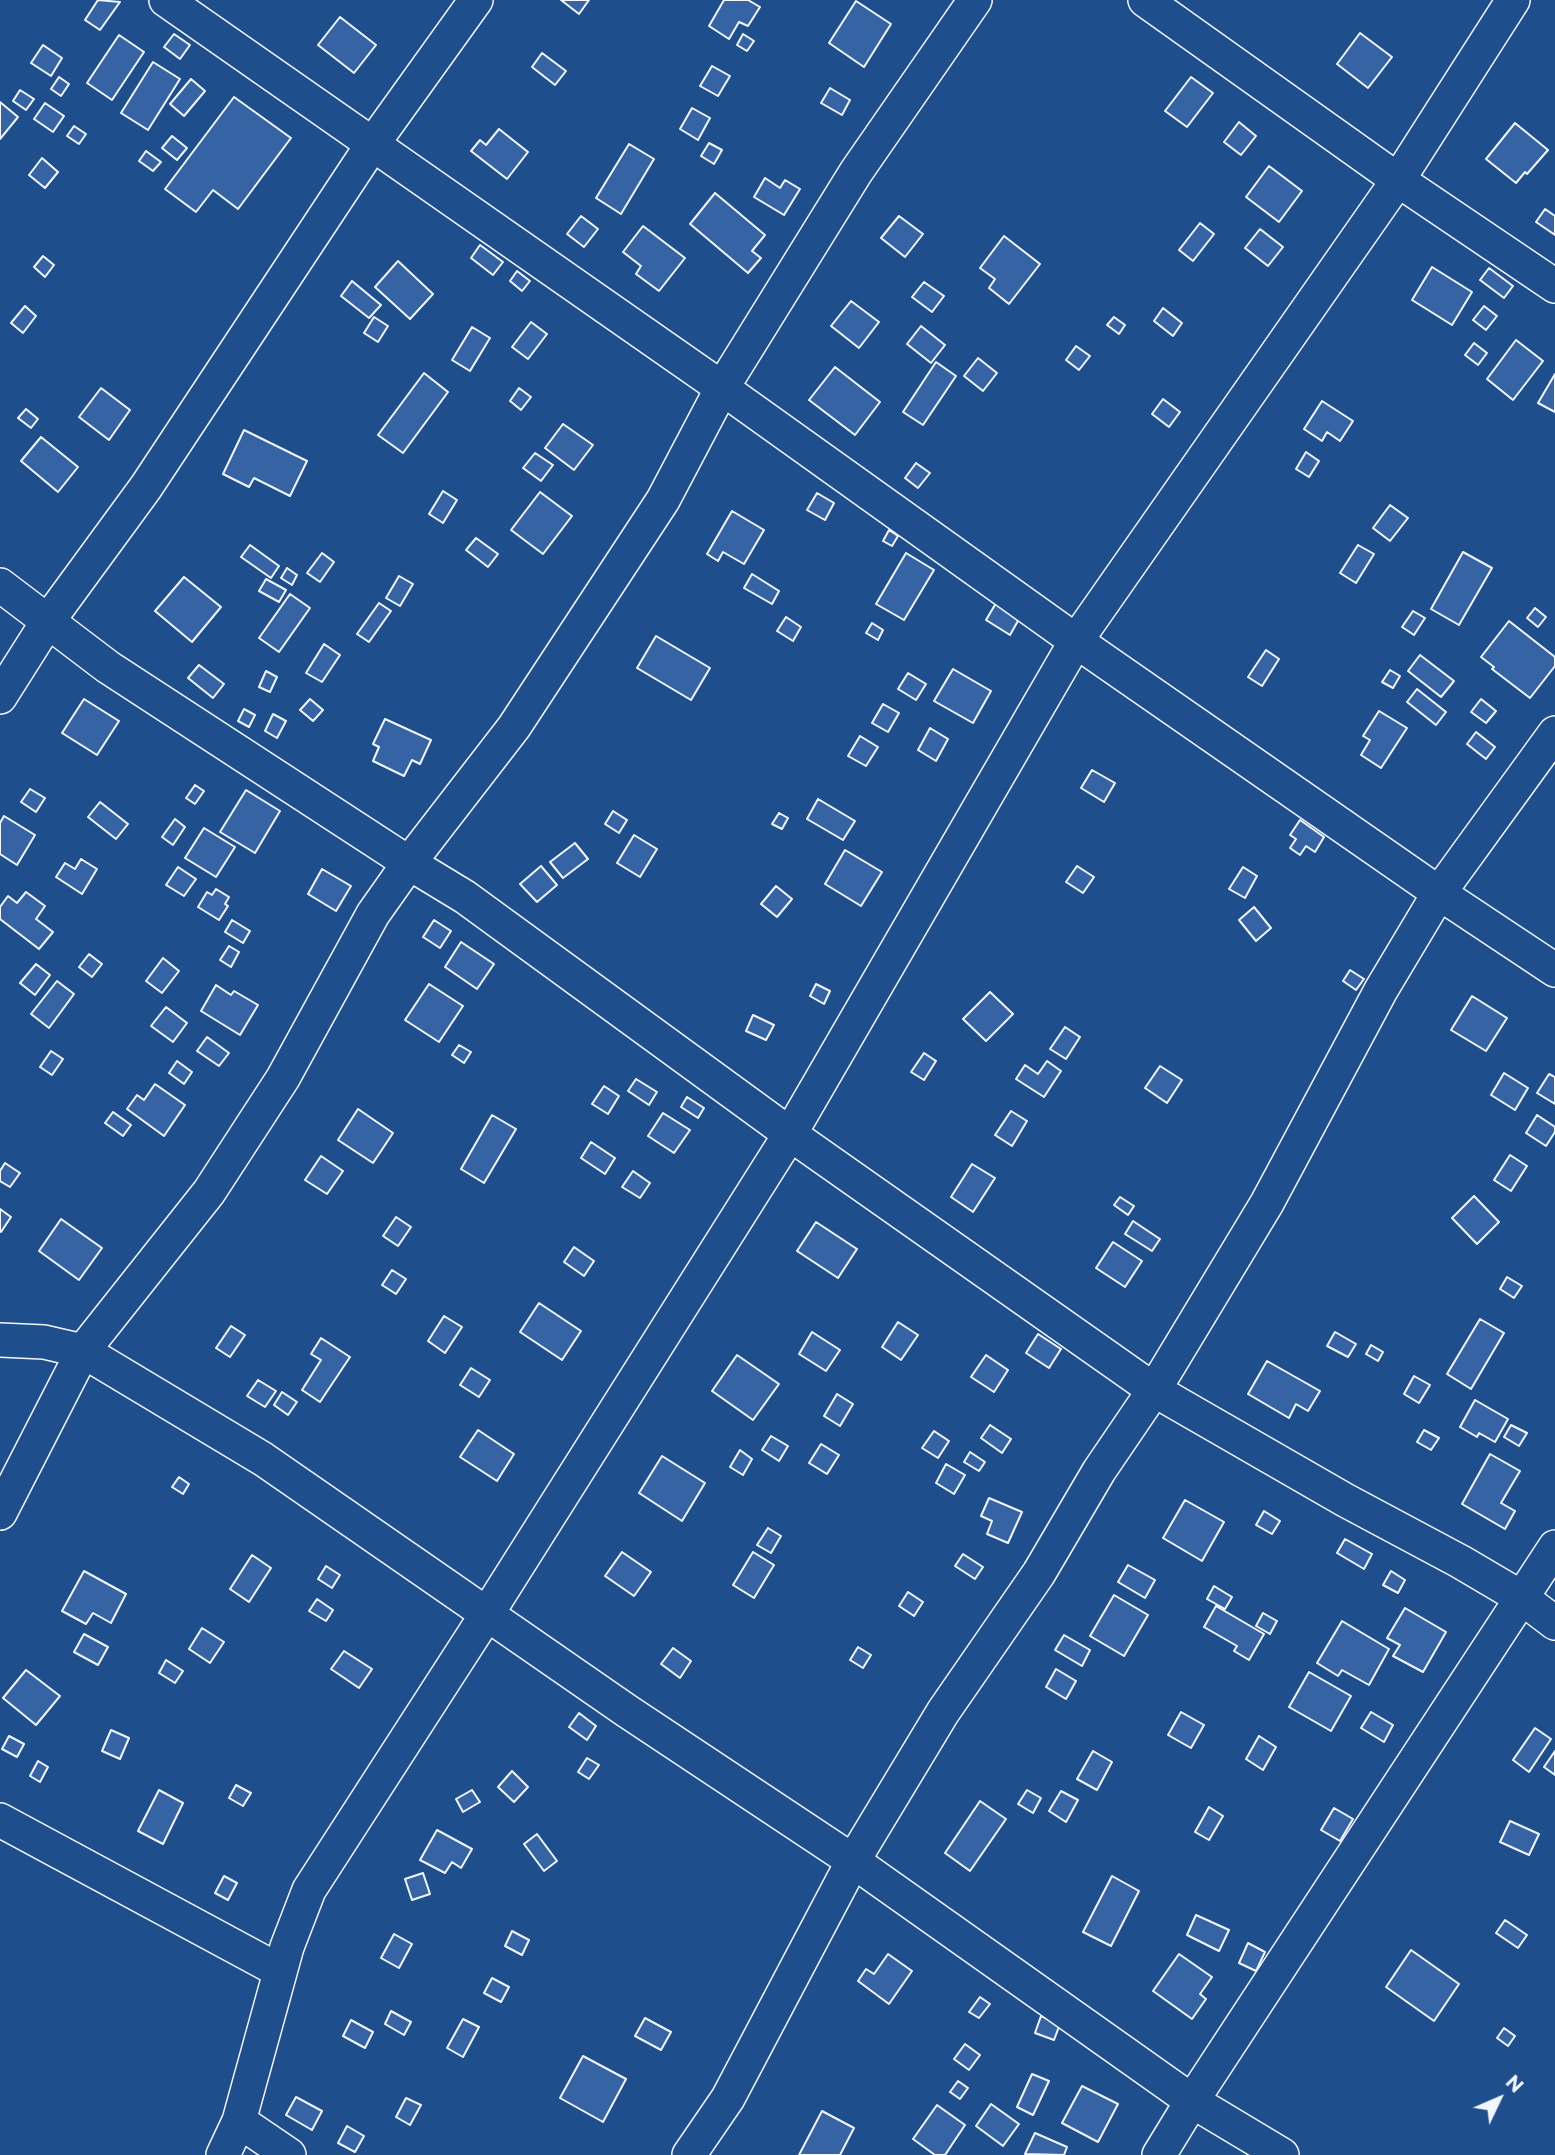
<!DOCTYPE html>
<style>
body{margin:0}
#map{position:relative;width:1555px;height:2155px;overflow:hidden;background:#1f4e8c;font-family:Montserrat,sans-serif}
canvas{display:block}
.north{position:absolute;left:1464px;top:2064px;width:70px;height:70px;-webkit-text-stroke:5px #1f4e8c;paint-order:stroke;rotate:46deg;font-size:19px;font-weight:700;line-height:28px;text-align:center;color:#f2f6ff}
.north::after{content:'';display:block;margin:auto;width:24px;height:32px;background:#f2f6ff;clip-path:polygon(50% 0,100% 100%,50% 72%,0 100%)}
</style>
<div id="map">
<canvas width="1555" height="2155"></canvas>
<div class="north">N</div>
</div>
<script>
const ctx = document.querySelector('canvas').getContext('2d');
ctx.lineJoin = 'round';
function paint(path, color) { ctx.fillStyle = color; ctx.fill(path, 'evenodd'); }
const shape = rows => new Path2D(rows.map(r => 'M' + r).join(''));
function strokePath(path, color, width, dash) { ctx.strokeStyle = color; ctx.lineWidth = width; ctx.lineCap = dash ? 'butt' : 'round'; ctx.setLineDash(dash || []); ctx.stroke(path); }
const building = shape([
 [98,0,120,2,100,30,85,20,98,0],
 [561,0,589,0,579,14,561,0],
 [724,0,748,0,760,7,748,26,739,22,729,39,709,26,724,0],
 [856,1,891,24,864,67,829,43,856,1],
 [340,17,376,45,354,73,318,45,340,17],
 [1360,33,1392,57,1368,88,1337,64,1360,33],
 [174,34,190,45,180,59,164,47,174,34],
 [743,34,754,41,747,51,737,45,743,34],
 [119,35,144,52,112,100,87,83,119,35],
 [43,45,62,58,51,76,31,63,43,45],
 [542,53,566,71,555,85,532,67,542,53],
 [153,62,180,79,148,130,121,113,153,62],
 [712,66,730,76,718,96,700,86,712,66],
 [59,77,69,84,61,96,51,89,59,77],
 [1191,77,1213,93,1187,127,1165,111,1191,77],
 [191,79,205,91,184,116,170,104,191,79],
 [830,88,850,100,842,115,821,103,830,88],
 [20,90,34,99,26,110,13,101,20,90],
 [234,97,291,138,238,209,213,190,196,212,165,189,234,97],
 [0,102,18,117,0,139,0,102],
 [45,103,64,116,53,132,34,119,45,103],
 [692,108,710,118,698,140,680,129,692,108],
 [1239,122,1256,136,1241,155,1224,142,1239,122],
 [1515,123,1548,150,1527,174,1525,172,1516,183,1486,159,1515,123],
 [74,126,86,134,79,144,67,136,74,126],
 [499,129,528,152,507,179,471,151,480,140,486,145,499,129],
 [172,136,187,148,177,160,162,148,172,136],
 [709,143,722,150,714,164,701,156,709,143],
 [629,144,654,159,621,214,596,198,629,144],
 [146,151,161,162,153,171,139,161,146,151],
 [42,158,58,172,45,188,29,175,42,158],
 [1269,166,1302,191,1279,222,1246,197,1269,166],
 [765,178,780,188,785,180,800,189,784,215,754,197,765,178],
 [715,193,765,235,752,251,761,258,748,273,690,224,715,193],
 [1545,209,1555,216,1555,235,1536,222,1545,209],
 [581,216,598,229,584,247,567,234,581,216],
 [899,216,923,234,905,257,881,238,899,216],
 [1200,223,1214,234,1193,261,1179,250,1200,223],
 [643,226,685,258,659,291,636,274,641,266,623,252,643,226],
 [1260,229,1283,247,1268,266,1245,248,1260,229],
 [1004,236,1040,264,1009,304,989,288,995,279,980,268,1004,236],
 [480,245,503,262,493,275,471,258,480,245],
 [43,256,54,265,45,277,34,267,43,256],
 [398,261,433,294,410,319,375,287,398,261],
 [1432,267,1472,292,1452,325,1412,300,1432,267],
 [1489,268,1513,286,1504,298,1480,280,1489,268],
 [517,271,530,281,522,291,510,281,517,271],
 [352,281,381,305,369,318,341,296,352,281],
 [924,282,944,296,932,312,912,297,924,282],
 [851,301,879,322,859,348,831,326,851,301],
 [25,306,36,316,23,333,11,323,25,306],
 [1484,306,1497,316,1486,330,1473,320,1484,306],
 [1163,308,1182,323,1173,336,1154,321,1163,308],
 [374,317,388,326,378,342,364,333,374,317],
 [1114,317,1125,325,1119,334,1107,325,1114,317],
 [531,322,547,334,528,359,512,347,531,322],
 [921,326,945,345,931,363,907,344,921,326],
 [472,327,490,338,470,371,452,360,472,327],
 [1516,340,1543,361,1513,400,1487,379,1516,340],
 [1474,343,1487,353,1478,365,1465,355,1474,343],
 [1076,346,1090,356,1079,370,1066,360,1076,346],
 [978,358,997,373,983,391,964,376,978,358],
 [936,362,956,376,923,425,903,412,936,362],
 [835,367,880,402,855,435,809,400,835,367],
 [424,373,448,392,403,453,378,435,424,373],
 [1555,374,1555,412,1538,403,1555,374],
 [101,388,130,410,109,440,79,417,101,388],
 [519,388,531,397,521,410,510,401,519,388],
 [1163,399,1180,412,1169,427,1152,414,1163,399],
 [1322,401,1353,421,1340,441,1327,432,1322,441,1304,429,1322,401],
 [26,409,38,419,31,428,18,418,26,409],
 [563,424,593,445,574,470,545,448,563,424],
 [244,430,307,461,290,496,254,478,249,487,223,474,244,430],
 [41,437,78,467,58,492,21,461,41,437],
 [1306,452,1319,461,1309,477,1296,469,1306,452],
 [535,453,553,465,541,481,523,468,535,453],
 [916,463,930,473,918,488,905,478,916,463],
 [443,491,457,500,443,523,429,514,443,491],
 [540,492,572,516,543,554,511,530,540,492],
 [817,493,834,503,825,520,807,510,817,493],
 [1390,505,1408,518,1390,541,1373,528,1390,505],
 [732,511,764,530,744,564,723,552,718,561,707,554,732,511],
 [889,530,898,536,892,546,883,541,889,530],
 [476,538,498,554,488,567,466,550,476,538],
 [250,545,279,566,271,578,241,557,250,545],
 [1358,545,1374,554,1356,583,1340,573,1358,545],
 [1463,552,1492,568,1459,625,1431,609,1463,552],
 [322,553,334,562,320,582,307,573,322,553],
 [906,553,934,570,904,620,876,604,906,553],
 [287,568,297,575,292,585,281,578,287,568],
 [752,574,779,591,772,604,744,588,752,574],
 [399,576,413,584,400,606,386,598,399,576],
 [184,577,221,607,192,642,155,611,184,577],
 [266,579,286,590,279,602,259,591,266,579],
 [290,594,310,608,279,652,259,638,290,594],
 [999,598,1023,612,1010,635,986,620,999,598],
 [379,603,391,611,369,642,357,634,379,603],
 [1535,608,1546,617,1538,627,1527,618,1535,608],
 [1413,611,1425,618,1414,635,1402,627,1413,611],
 [786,617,801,627,793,641,777,631,786,617],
 [1509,621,1555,657,1555,666,1530,698,1492,669,1494,667,1481,657,1509,621],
 [872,623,883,630,878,640,866,633,872,623],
 [656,636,710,668,691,700,637,668,656,636],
 [324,644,340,655,322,682,306,673,324,644],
 [1266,650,1279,659,1262,686,1248,677,1266,650],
 [1420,655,1454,681,1441,697,1408,671,1420,655],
 [199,665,224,684,213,698,188,678,199,665],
 [953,669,991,691,973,723,934,701,953,669],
 [1390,670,1400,676,1393,688,1382,682,1390,670],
 [266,671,277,677,270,692,259,687,266,671],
 [908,673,926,684,916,700,898,689,908,673],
 [1417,689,1446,712,1436,725,1407,702,1417,689],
 [84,699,119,721,97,755,62,733,84,699],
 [310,699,323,710,313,721,300,710,310,699],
 [1481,699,1496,711,1486,723,1471,712,1481,699],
 [883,704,899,713,888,732,872,723,883,704],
 [244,709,255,715,249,727,238,721,244,709],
 [1379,711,1407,728,1381,768,1361,755,1370,740,1363,736,1379,711],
 [273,714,286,721,277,738,265,731,273,714],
 [385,719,431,740,420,764,412,760,404,776,373,761,379,747,373,744,385,719],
 [930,728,948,739,936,761,918,750,930,728],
 [1476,732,1495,747,1486,759,1467,744,1476,732],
 [860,736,878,747,866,766,848,756,860,736],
 [1092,770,1115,783,1104,802,1081,788,1092,770],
 [195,785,204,791,195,804,186,798,195,785],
 [30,789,45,798,36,812,21,802,30,789],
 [246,790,280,811,255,853,220,832,246,790],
 [818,799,855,821,843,840,807,819,818,799],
 [100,802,128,824,116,839,88,817,100,802],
 [613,811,627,820,619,833,605,824,613,811],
 [779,813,788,818,782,829,772,824,779,813],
 [4,816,35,835,17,865,0,854,0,823,4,816],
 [175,819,185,827,173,845,162,837,175,819],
 [1300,820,1324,837,1315,852,1306,846,1300,855,1290,848,1296,839,1290,835,1300,820],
 [204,828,235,847,216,877,185,858,204,828],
 [634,835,657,849,640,877,617,863,634,835],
 [575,843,588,859,563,878,550,862,575,843],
 [845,850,882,872,861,906,825,884,845,850],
 [81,859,97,869,82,894,56,877,65,863,75,869,81,859],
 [541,866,557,885,537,902,520,884,541,866],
 [1077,866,1094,877,1083,893,1066,882,1077,866],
 [178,867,196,879,184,896,166,885,178,867],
 [1243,867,1257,876,1245,898,1229,889,1243,867],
 [322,869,351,886,336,911,308,894,322,869],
 [776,886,792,899,777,917,761,904,776,886],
 [216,889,229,897,225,904,228,906,219,920,198,907,207,892,212,895,216,889],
 [26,892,45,906,36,919,53,932,39,949,0,919,0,907,8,896,17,903,26,892],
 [1254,907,1271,928,1256,941,1239,920,1254,907],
 [232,920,250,931,243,943,225,932,232,920],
 [434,920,451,931,440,948,423,937,434,920],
 [461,942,494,964,477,989,445,967,461,942],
 [229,946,239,952,231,967,220,960,229,946],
 [89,954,102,964,92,977,79,967,89,954],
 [163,958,179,971,162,993,146,981,163,958],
 [36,964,50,975,35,995,20,983,36,964],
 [1350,970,1364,979,1356,990,1343,981,1350,970],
 [57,981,74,994,49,1028,31,1014,57,981],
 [429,984,463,1006,439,1042,405,1020,429,984],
 [816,984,830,991,824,1004,810,996,816,984],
 [216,985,231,995,234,991,258,1005,240,1035,201,1011,216,985],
 [990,992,1013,1014,986,1041,963,1019,990,992],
 [1472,996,1507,1018,1486,1051,1451,1030,1472,996],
 [166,1007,187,1023,173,1042,151,1026,166,1007],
 [753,1015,774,1025,766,1040,746,1031,753,1015],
 [1065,1027,1080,1037,1066,1059,1050,1049,1065,1027],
 [207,1037,229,1053,219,1066,197,1051,207,1037],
 [459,1045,471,1052,464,1063,452,1055,459,1045],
 [51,1051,63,1059,52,1075,40,1067,51,1051],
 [924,1053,936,1061,924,1080,911,1072,924,1053],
 [177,1061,192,1072,184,1084,169,1073,177,1061],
 [1047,1061,1061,1071,1044,1097,1016,1079,1025,1065,1038,1074,1047,1061],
 [1160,1066,1182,1080,1167,1103,1145,1088,1160,1066],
 [1504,1073,1528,1088,1515,1110,1491,1095,1504,1073],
 [1549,1074,1555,1077,1555,1104,1537,1093,1549,1074],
 [636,1079,657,1092,649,1105,628,1091,636,1079],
 [155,1084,185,1105,164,1136,127,1109,137,1095,144,1100,155,1084],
 [604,1086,619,1096,608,1114,592,1104,604,1086],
 [687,1097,704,1108,698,1118,681,1107,687,1097],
 [358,1109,393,1133,373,1163,338,1140,358,1109],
 [1011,1111,1027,1121,1012,1146,995,1135,1011,1111],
 [113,1112,131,1125,123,1136,105,1123,113,1112],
 [663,1113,690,1130,674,1153,648,1136,663,1113],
 [492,1115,516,1129,484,1183,461,1169,492,1115],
 [1537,1115,1555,1127,1555,1132,1546,1146,1526,1133,1537,1115],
 [591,1142,615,1158,605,1174,581,1158,591,1142],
 [1510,1155,1527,1166,1511,1191,1494,1180,1510,1155],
 [321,1156,343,1171,327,1194,305,1180,321,1156],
 [5,1163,20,1173,10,1187,0,1181,0,1171,5,1163],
 [972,1164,995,1178,973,1212,951,1197,972,1164],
 [633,1171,650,1183,640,1198,622,1187,633,1171],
 [1474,1196,1499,1222,1477,1244,1452,1218,1474,1196],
 [1120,1197,1134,1206,1128,1215,1114,1205,1120,1197],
 [0,1209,11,1217,1,1232,0,1231,0,1209],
 [396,1217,411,1227,398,1246,383,1236,396,1217],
 [61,1219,102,1248,79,1280,39,1251,61,1219],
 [1133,1221,1160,1239,1152,1251,1125,1234,1133,1221],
 [816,1222,857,1249,838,1278,797,1251,816,1222],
 [1113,1242,1142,1261,1125,1287,1096,1268,1113,1242],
 [574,1247,594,1261,584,1276,564,1262,574,1247],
 [392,1270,406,1279,396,1294,382,1285,392,1270],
 [1507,1277,1522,1286,1514,1298,1500,1289,1507,1277],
 [539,1303,581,1331,562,1360,520,1332,539,1303],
 [444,1316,462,1327,445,1353,428,1341,444,1316],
 [1480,1319,1504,1333,1471,1389,1447,1374,1480,1319],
 [898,1322,918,1335,901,1360,882,1347,898,1322],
 [231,1326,245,1335,230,1357,216,1348,231,1326],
 [812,1332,840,1350,826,1371,799,1354,812,1332],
 [1335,1332,1356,1344,1348,1357,1327,1346,1335,1332],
 [1038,1334,1061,1349,1049,1368,1026,1353,1038,1334],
 [321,1338,350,1357,320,1402,302,1390,321,1360,311,1354,321,1338],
 [1371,1345,1383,1352,1378,1361,1366,1354,1371,1345],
 [737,1355,779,1384,753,1420,712,1391,737,1355],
 [986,1355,1008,1370,994,1392,971,1377,986,1355],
 [1267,1361,1320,1391,1308,1411,1296,1404,1289,1418,1248,1394,1267,1361],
 [471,1368,490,1380,479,1397,460,1385,471,1368],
 [1414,1376,1430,1385,1419,1403,1404,1394,1414,1376],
 [258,1380,276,1391,265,1407,247,1396,258,1380],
 [282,1392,297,1402,288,1415,274,1405,282,1392],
 [837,1394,853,1404,840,1426,824,1416,837,1394],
 [1475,1400,1508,1419,1495,1442,1479,1433,1477,1437,1460,1427,1475,1400],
 [990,1425,1011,1439,1002,1453,981,1438,990,1425],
 [1511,1425,1527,1433,1519,1446,1504,1437,1511,1425],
 [478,1430,514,1454,497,1481,460,1457,478,1430],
 [1424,1430,1439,1438,1431,1450,1417,1442,1424,1430],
 [934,1431,949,1441,938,1458,922,1448,934,1431],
 [771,1436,788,1446,779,1461,762,1450,771,1436],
 [821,1444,839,1455,827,1474,809,1463,821,1444],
 [740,1450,752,1459,743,1475,730,1467,740,1450],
 [970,1452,985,1462,979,1471,964,1462,970,1452],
 [1490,1454,1520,1471,1501,1503,1515,1511,1505,1529,1462,1504,1490,1454],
 [662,1456,705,1483,682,1521,639,1493,662,1456],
 [946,1464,965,1475,954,1494,936,1483,946,1464],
 [179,1477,189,1484,183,1494,172,1487,179,1477],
 [989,1498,1022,1512,1008,1543,987,1534,992,1521,981,1516,989,1498],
 [1185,1500,1224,1522,1202,1561,1163,1538,1185,1500],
 [1264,1511,1280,1521,1272,1534,1256,1525,1264,1511],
 [768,1528,781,1536,771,1553,757,1545,768,1528],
 [1345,1539,1372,1554,1364,1569,1337,1553,1345,1539],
 [622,1552,651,1572,634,1596,605,1576,622,1552],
 [753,1552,774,1565,754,1598,733,1585,753,1552],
 [963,1554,983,1567,975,1579,955,1566,963,1554],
 [252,1555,271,1568,249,1602,230,1589,252,1555],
 [1128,1565,1155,1580,1145,1598,1118,1582,1128,1565],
 [326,1566,340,1575,332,1588,318,1579,326,1566],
 [84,1571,126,1594,111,1623,93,1613,86,1624,62,1611,84,1571],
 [1391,1571,1405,1580,1398,1593,1383,1585,1391,1571],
 [1214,1586,1232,1597,1225,1609,1207,1599,1214,1586],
 [908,1592,923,1602,914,1616,899,1606,908,1592],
 [1114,1595,1148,1615,1124,1656,1090,1636,1114,1595],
 [317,1599,333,1610,326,1621,309,1611,317,1599],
 [1216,1606,1264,1634,1249,1660,1234,1651,1237,1646,1204,1627,1216,1606],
 [1405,1608,1446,1632,1423,1672,1393,1656,1400,1645,1387,1638,1405,1608],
 [1263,1613,1277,1621,1270,1634,1256,1626,1263,1613],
 [1342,1621,1389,1649,1369,1685,1342,1670,1338,1676,1317,1663,1342,1621],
 [202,1628,224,1642,210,1663,189,1649,202,1628],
 [84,1634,108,1647,98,1665,74,1652,84,1634],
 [1064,1635,1090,1650,1082,1666,1055,1650,1064,1635],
 [858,1647,871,1655,863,1668,850,1660,858,1647],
 [673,1648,691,1661,680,1678,661,1664,673,1648],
 [344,1651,372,1669,359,1688,331,1669,344,1651],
 [166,1660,183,1671,175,1683,159,1673,166,1660],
 [1056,1669,1076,1681,1066,1699,1046,1687,1056,1669],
 [26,1670,60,1696,36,1725,3,1698,26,1670],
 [1309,1672,1351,1696,1331,1731,1289,1707,1309,1672],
 [1181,1712,1204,1725,1191,1748,1168,1735,1181,1712],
 [1371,1712,1393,1725,1384,1742,1361,1728,1371,1712],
 [579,1713,596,1726,587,1740,569,1727,579,1713],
 [1535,1728,1551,1739,1529,1772,1513,1760,1535,1728],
 [111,1730,129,1738,120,1759,102,1751,111,1730],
 [9,1736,24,1744,17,1757,2,1749,9,1736],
 [1259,1736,1276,1747,1263,1770,1246,1759,1259,1736],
 [1093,1751,1112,1762,1097,1790,1077,1779,1093,1751],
 [1555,1751,1555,1775,1544,1767,1555,1751],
 [587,1758,599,1765,589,1779,578,1772,587,1758],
 [38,1761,48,1767,40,1782,30,1776,38,1761],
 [512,1771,528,1787,514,1802,498,1787,512,1771],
 [236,1785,251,1793,243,1806,229,1798,236,1785],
 [159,1790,183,1803,163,1844,138,1831,159,1790],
 [472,1790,480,1802,463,1812,456,1799,472,1790],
 [1027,1790,1041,1798,1033,1813,1018,1804,1027,1790],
 [1061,1791,1078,1800,1066,1822,1049,1811,1061,1791],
 [980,1801,1006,1819,970,1871,945,1853,980,1801],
 [1209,1807,1223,1816,1209,1840,1195,1832,1209,1807],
 [1334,1808,1353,1819,1340,1841,1321,1830,1334,1808],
 [1510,1821,1539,1834,1529,1855,1500,1842,1510,1821],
 [437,1830,472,1849,461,1868,452,1862,445,1873,420,1860,437,1830],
 [537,1834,557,1861,544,1871,524,1844,537,1834],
 [423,1873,430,1894,412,1900,405,1879,423,1873],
 [224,1876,237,1883,228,1900,215,1893,224,1876],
 [1112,1876,1139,1891,1111,1946,1083,1932,1112,1876],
 [1196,1915,1229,1930,1219,1951,1187,1935,1196,1915],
 [1505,1920,1527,1935,1518,1948,1496,1933,1505,1920],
 [512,1931,529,1940,522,1955,505,1946,512,1931],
 [394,1934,412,1944,399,1968,381,1958,394,1934],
 [1248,1943,1265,1952,1256,1971,1239,1963,1248,1943],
 [1411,1950,1459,1984,1434,2021,1386,1987,1411,1950],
 [888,1954,912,1971,889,2004,858,1981,866,1969,874,1974,888,1954],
 [1179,1954,1212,1977,1200,1994,1206,1999,1192,2019,1153,1991,1179,1954],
 [492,1978,509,1987,501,2002,484,1993,492,1978],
 [980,1997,990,2004,979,2018,969,2012,980,1997],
 [391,2011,411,2022,404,2035,385,2024,391,2011],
 [1041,2016,1060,2024,1054,2040,1035,2033,1041,2016],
 [645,2018,671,2032,661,2050,635,2036,645,2018],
 [463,2019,479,2027,463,2057,447,2048,463,2019],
 [351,2020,373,2032,365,2048,343,2036,351,2020],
 [1504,2028,1515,2036,1508,2046,1497,2038,1504,2028],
 [965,2044,980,2055,969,2070,954,2059,965,2044],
 [583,2056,626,2079,603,2122,560,2098,583,2056],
 [1032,2074,1049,2081,1033,2115,1017,2107,1032,2074],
 [958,2081,968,2088,960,2099,950,2092,958,2081],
 [1082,2086,1118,2104,1098,2142,1062,2123,1082,2086],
 [296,2097,322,2111,312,2130,286,2115,296,2097],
 [406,2098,421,2105,410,2125,396,2117,406,2098],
 [991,2104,1019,2124,1003,2146,976,2126,991,2104],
 [937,2105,965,2125,945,2155,935,2155,913,2139,937,2105],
 [822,2111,854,2128,840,2155,799,2155,822,2111],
 [347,2126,364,2136,355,2152,338,2143,347,2126],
 [1035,2133,1067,2147,1064,2155,1025,2154,1035,2133]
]);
const minor = shape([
 [166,0,722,388,1076,641,1439,893,1555,970],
 [1145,0,1398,180,1555,286],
 [0,585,108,667,409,863,465,897,790,1134,1154,1390,1345,1500,1461,1562,1522,1598,1555,1623],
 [0,697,48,621,146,487,372,145,476,0],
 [0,1340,44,1342,83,1351,263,1459,627,1711,853,1861,1192,2101,1282,2155],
 [0,1513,83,1351,209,1192,283,1078,373,914,409,863,514,727,663,500,722,388,856,172,975,0],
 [0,1820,280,1971],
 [239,2121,289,2155],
 [223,2155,239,2121,287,1947,309,1890,487,1614,790,1134,1076,641,1398,180,1513,0],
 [689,2155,728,2098,853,1861,943,1712,1039,1573,1099,1471,1154,1390,1267,1203,1381,990,1439,893,1555,733],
 [1159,2155,1192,2101,1555,1547]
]);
paint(building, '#3563a3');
strokePath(building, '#f2f6ff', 2);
strokePath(minor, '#f2f6ff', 36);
strokePath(minor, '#1f4e8c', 33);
</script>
